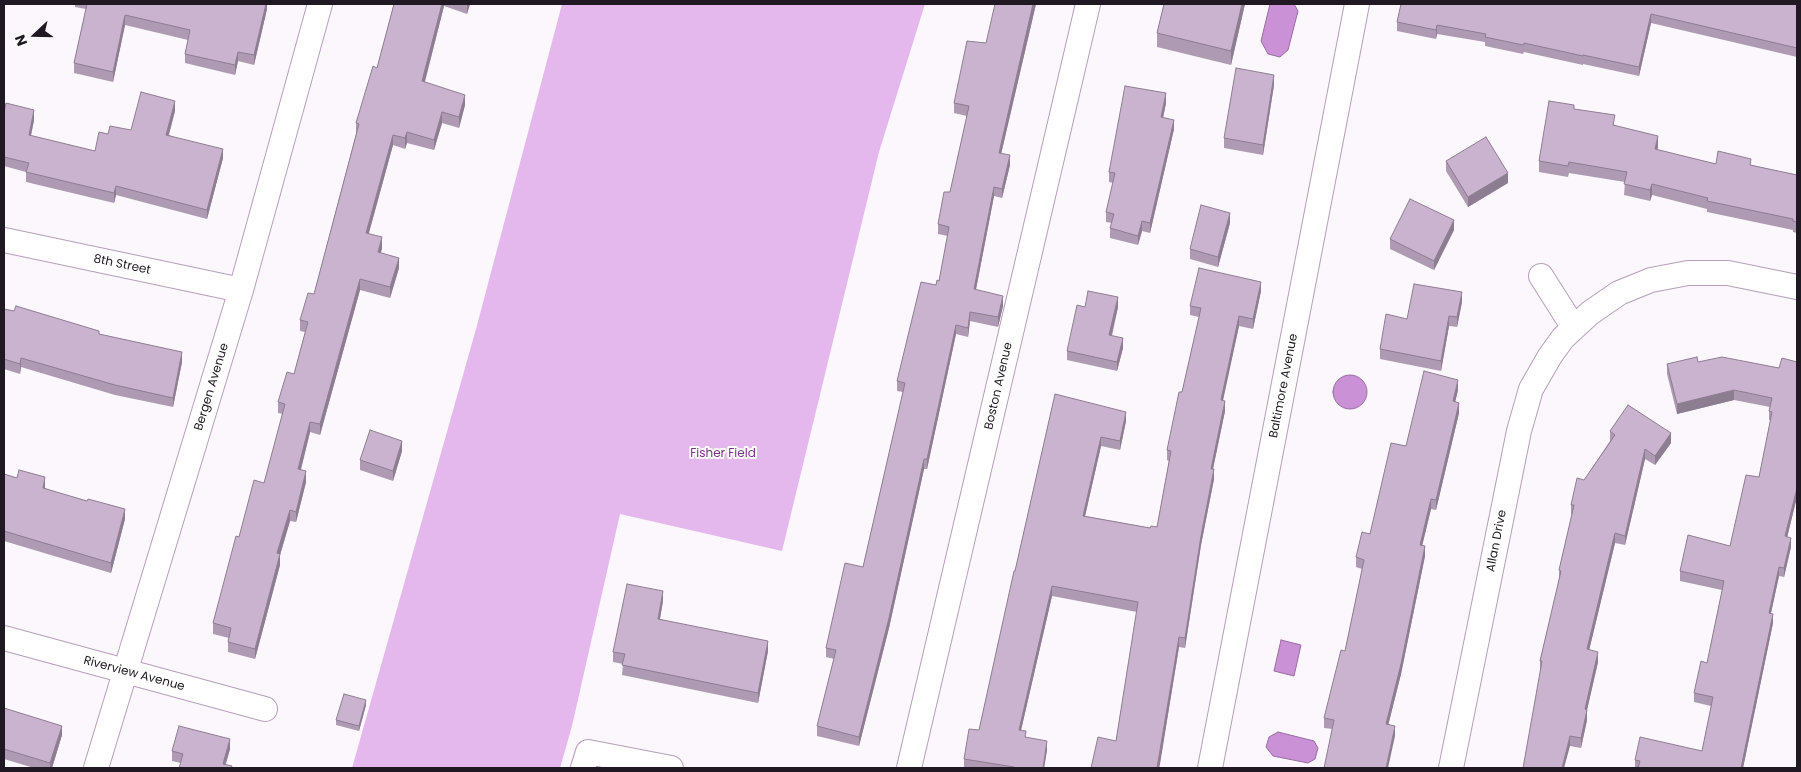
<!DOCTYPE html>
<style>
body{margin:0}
#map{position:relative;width:1801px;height:772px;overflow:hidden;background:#fcf7fd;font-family:Poppins,sans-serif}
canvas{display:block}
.frame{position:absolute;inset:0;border:5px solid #201822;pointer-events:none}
.north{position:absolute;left:10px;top:10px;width:50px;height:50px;-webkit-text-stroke:4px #fff;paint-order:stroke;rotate:249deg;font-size:14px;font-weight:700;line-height:20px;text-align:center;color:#201822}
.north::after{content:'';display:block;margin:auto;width:18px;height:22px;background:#201822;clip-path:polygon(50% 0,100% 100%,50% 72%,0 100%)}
</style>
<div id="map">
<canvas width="1801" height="772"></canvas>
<div class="frame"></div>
<div class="north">N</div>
</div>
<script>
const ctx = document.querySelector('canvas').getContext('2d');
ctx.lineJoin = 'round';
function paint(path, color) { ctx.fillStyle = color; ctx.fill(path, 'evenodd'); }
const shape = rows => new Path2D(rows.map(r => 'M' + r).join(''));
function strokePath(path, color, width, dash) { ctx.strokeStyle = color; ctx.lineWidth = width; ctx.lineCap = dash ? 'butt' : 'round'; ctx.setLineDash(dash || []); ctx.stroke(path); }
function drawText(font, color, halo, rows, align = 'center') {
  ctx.font = font + ' Poppins,sans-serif'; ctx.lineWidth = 4; ctx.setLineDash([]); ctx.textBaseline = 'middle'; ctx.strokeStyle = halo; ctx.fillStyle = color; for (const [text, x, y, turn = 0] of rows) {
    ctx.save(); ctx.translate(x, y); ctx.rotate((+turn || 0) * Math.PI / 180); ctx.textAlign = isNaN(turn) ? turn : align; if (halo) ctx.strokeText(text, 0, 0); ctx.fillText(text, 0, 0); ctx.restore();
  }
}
const green = shape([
 [562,4,925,4,879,152,782,551,620,514,572,726,560,768,352,768,476,329]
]);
const water = shape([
 [1270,4,1294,4,1298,11,1288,50,1280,57,1268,54,1261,41,1270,4],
 '1333 392a17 17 0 1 1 34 0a17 17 0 1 1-34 0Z',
 [1281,640,1301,645,1294,676,1274,671,1281,640],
 [1278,732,1314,741,1318,748,1315,759,1308,763,1273,756,1266,747,1269,737,1278,732]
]);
const minor = shape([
 [4,240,241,290],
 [1541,276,1574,328],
 [4,638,265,709],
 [96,768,241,290,320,4],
 [583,768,588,752,671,768],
 [909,768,1088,4],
 [1210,768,1357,4],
 [1451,768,1519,431,1531,389,1550,356,1563,338,1590,313,1619,293,1651,280,1688,273,1728,273,1797,287]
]);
const wall = shape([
 [75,4,267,4,267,9,254,65,238,61,235,75,185,63,185,54,188,40,125,25,113,82,74,73,74,63,86,9,75,7],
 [394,4,470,4,467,14,444,6,425,82,465,105,459,128,442,123,434,150,407,143,405,149,393,145,369,233,382,248,381,253,399,268,390,298,360,290,320,435,310,432,301,470,306,482,296,522,290,521,280,555,280,565,255,659,228,652,228,642,229,638,213,634,213,623,239,537,264,483,283,414,278,413,278,402,294,374,305,332,300,331,300,320,314,294,356,134,356,123,377,68],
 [1036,4,1001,154,1010,165,1002,198,994,196,976,290,1003,306,998,327,970,321,968,337,956,334,927,469,924,469,889,628,859,746,817,736,817,726,834,659,826,657,826,648,863,567,903,392,897,391,897,381,936,285,939,281,948,236,938,234,938,224,950,192,967,116,954,113,954,103,986,43],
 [1164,4,1245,4,1231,65,1157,47,1157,33],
 [1797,4,1797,57,1651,23,1639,76,1583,64,1583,65,1524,52,1523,54,1485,46,1485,42,1437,34,1436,39,1397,31,1397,22],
 [1274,85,1263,155,1224,148,1224,138],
 [1166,103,1163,118,1174,129,1150,233,1142,231,1138,245,1110,238,1110,228,1112,223,1106,222,1106,212,1113,183,1109,182,1109,172],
 [1574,109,1615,125,1658,147,1657,150,1716,164,1751,165,1797,175,1797,233,1793,232,1793,230,1707,212,1707,209,1652,195,1650,201,1624,195,1625,182,1569,173,1568,177,1539,172,1539,161],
 [175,111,169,135,223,158,207,219,116,195,114,203,26,182,26,172,4,166,4,112,34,120,31,136,95,151,108,134,131,130],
 [1446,161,1508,183,1468,207,1446,171],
 [1230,223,1218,267,1190,259,1190,249],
 [1454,230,1434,270,1390,249,1390,239],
 [1261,291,1253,329,1239,326,1222,401,1225,411,1213,469,1214,479,1201,545,1185,648,1179,647,1159,768,1091,768,1116,741,1137,612,1052,596,1021,730,1026,737,1047,750,1044,768,964,768,964,759,979,730,1055,394,1126,421,1120,450,1101,446,1085,516,1150,528,1157,527,1169,461,1167,460,1167,450,1182,392,1199,317,1190,315,1190,306],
 [1462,302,1457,327,1449,326,1441,371,1380,359,1380,349,1407,319],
 [1085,307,1118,307,1112,336,1123,348,1117,371,1067,360,1067,351],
 [4,309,99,334,182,362,173,407,115,395,21,367,20,374,4,369],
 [1698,362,1779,368,1797,362,1797,497,1787,537,1791,547,1784,577,1779,576,1771,613,1773,623,1743,768,1635,768,1635,760,1702,751,1711,706,1694,702,1694,693,1707,663,1722,590,1680,581,1680,571,1730,546,1759,477,1771,420,1769,420,1769,411,1770,407,1734,400,1677,414,1667,374,1667,364],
 [1458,390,1455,402,1459,413,1436,510,1431,509,1422,545,1425,556,1401,674,1388,725,1395,736,1324,728,1324,718,1345,651,1362,569,1356,567,1356,557,1370,534,1406,446],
 [1610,431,1671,443,1655,465,1645,459,1625,545,1615,543,1589,650,1598,662,1587,710,1587,720,1581,748,1570,746,1540,670,1540,661,1559,580,1559,570,1572,515,1571,514,1571,505,1584,480,1610,441],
 [402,451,393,481,360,470,360,460],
 [4,474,45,487,45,488,125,519,111,573,4,541],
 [663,601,660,619,768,651,758,703,622,675,623,664,613,662,613,652],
 [366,705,359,731,336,725,336,720],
 [4,708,62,735,52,768,34,768,4,759],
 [230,749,226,764,232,768,181,763,172,761,172,751]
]);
const shadedWall = shape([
 [266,4,267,4,267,9,254,65,254,55],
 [442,4,444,4,444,6,422,92,422,81],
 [467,4,470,4,467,14],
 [1033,4,1036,4,999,163,999,153],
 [1242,4,1245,4,1231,65,1231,51],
 [1651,14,1651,23,1639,76,1639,67],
 [125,15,125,25,113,82,113,72],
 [1437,25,1437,34,1436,39,1436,30],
 [238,52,238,61,235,75,235,65],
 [1274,75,1274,85,1263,155,1263,145],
 [1166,93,1166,103,1161,127,1161,117],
 [465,95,465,105,459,128,459,117],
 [175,101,175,111,166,144,166,135],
 [34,110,34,120,29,144,29,135],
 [442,112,442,123,434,150,434,140],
 [1174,120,1174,129,1150,233,1150,223],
 [407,132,407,143,405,149,405,138],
 [393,135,393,145,366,243,366,233],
 [1658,136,1658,147,1655,160,1655,149],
 [223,149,223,158,207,219,207,210],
 [1010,155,1010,165,1002,198,1002,189],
 [1508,173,1508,183,1468,207,1468,197],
 [1652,184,1652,195,1650,201,1650,190],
 [116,186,116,195,114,203,114,193],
 [994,187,994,196,974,299,974,289],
 [1230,213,1230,223,1218,267,1218,257],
 [1454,220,1454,230,1434,270,1434,261],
 [1142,221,1142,231,1138,245,1138,236],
 [382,237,382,248,378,263,378,252],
 [399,258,399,268,390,298,390,287],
 [360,279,360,290,320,435,320,424],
 [1261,282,1261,291,1253,329,1253,319],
 [1462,292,1462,302,1457,327,1457,317],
 [1003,296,1003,306,998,327,998,317],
 [1118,297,1118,307,1109,345,1109,335],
 [970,312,970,321,968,337,968,328],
 [1239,316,1239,326,1221,410,1221,400],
 [1449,316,1449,326,1441,371,1441,361],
 [956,325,956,334,927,469,927,459],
 [1123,338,1123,348,1117,371,1117,362],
 [182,352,182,362,173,407,173,398],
 [21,358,21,367,20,374,20,364],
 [1458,380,1458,390,1453,411,1453,401],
 [1734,390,1734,400,1677,414,1677,404],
 [1225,401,1225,411,1211,478,1211,469],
 [1459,403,1459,413,1436,510,1436,500],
 [1126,412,1126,421,1120,450,1120,441],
 [310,422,310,432,298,480,298,469],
 [1671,433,1671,443,1655,465,1655,456],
 [1101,437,1101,446,1083,525,1083,516],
 [402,441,402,451,393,481,393,471],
 [1645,449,1645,459,1625,545,1625,536],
 [924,459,924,469,889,628,859,746,859,737],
 [1214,469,1214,479,1201,545,1185,648,1185,638,1201,536],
 [306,471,306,482,296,522,296,512],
 [45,477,45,487,43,497,43,488],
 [1797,488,1797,497,1785,546,1785,536],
 [1431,499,1431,509,1420,555,1420,545],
 [125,509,125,519,111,573,111,563],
 [290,510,290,521,280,555,280,565,255,659,255,649,277,553],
 [1615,533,1615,543,1587,659,1587,649],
 [1791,538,1791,547,1784,577,1784,568],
 [1425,546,1425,556,1401,674,1386,734,1386,724],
 [1779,567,1779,576,1769,622,1769,613],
 [1052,586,1052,596,1019,739,1019,730],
 [663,591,663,601,658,629,658,619],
 [1773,614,1773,623,1743,768,1741,768],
 [1179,637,1179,647,1160,764,1159,768,1157,768],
 [768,641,768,651,758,703,758,693],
 [1598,652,1598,662,1587,710,1587,720,1581,748,1581,738,1585,709],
 [366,700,366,705,359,731,359,726],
 [62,726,62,735,52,768,50,768,50,763],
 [1395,726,1395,736,1388,768,1386,768],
 [1570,736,1570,746,1564,768,1562,768],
 [230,739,230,749,224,768,223,764],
 [1047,741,1047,750,1044,768,1043,768]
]);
const building = shape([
 [87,4,266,4,254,55,238,52,235,65,185,54,190,30,125,15,113,72,74,63,87,4],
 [394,4,442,4,422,81,465,95,459,117,442,112,434,140,407,132,405,138,393,135,366,233,382,237,378,252,399,258,390,287,360,279,320,424,310,422,298,469,306,471,296,512,290,510,277,553,280,554,255,649,228,642,231,628,213,623,236,536,239,537,254,480,264,483,285,404,278,402,287,372,294,374,308,322,300,320,308,293,314,294,359,124,356,123,373,66,377,68,394,4],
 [995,4,1033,4,999,153,1010,155,1002,189,994,187,974,289,1003,296,998,317,970,312,968,328,956,325,927,459,924,459,889,618,859,737,817,726,836,650,826,648,845,563,863,567,905,383,897,381,921,282,936,285,937,280,939,281,949,227,938,224,944,192,950,192,969,106,954,103,967,41,986,43,995,4],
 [1164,4,1242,4,1231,51,1157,33,1164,4],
 [1401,4,1797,4,1797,48,1651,14,1639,67,1583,55,1583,56,1524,43,1523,45,1485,37,1486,34,1437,25,1436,30,1397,22,1401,4],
 [1236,68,1274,75,1263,145,1224,138,1236,68],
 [1125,86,1166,93,1161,117,1174,120,1150,223,1142,221,1138,236,1110,228,1114,214,1106,212,1115,173,1109,172,1125,86],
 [141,92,175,101,166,135,223,149,207,210,116,186,114,193,26,172,29,163,4,157,4,112,6,103,34,110,29,135,95,151,99,132,108,134,110,126,131,130,141,92],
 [1549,101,1574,105,1574,109,1615,115,1613,125,1658,136,1655,149,1716,164,1718,151,1751,159,1750,165,1797,175,1797,222,1793,221,1793,219,1707,201,1708,198,1652,184,1650,190,1624,184,1627,172,1569,162,1568,166,1539,161,1549,101],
 [1486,137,1508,173,1468,197,1446,161,1486,137],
 [1410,199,1454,220,1434,261,1390,239,1410,199],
 [1201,205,1230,213,1218,257,1190,249,1201,205],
 [1199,268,1261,282,1253,319,1239,316,1221,400,1225,401,1211,469,1214,469,1201,536,1185,638,1179,637,1157,768,1091,768,1098,737,1116,741,1138,602,1052,586,1019,730,1026,731,1025,737,1047,741,1043,768,1013,768,1014,767,964,759,969,729,979,730,1014,571,1015,571,1055,394,1126,412,1120,441,1101,437,1083,516,1150,528,1151,526,1157,527,1171,451,1167,450,1179,392,1182,392,1201,308,1190,306,1199,268],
 [1414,284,1462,292,1457,317,1449,316,1441,361,1380,349,1386,314,1407,319,1414,284],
 [1088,291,1118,297,1109,335,1123,338,1117,362,1067,351,1077,305,1085,307,1088,291],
 [16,306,99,331,99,334,182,352,173,398,115,385,21,358,20,364,4,359,4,309,14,311,16,306],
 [1697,357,1698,362,1722,357,1779,368,1782,358,1797,362,1797,488,1785,536,1791,538,1784,568,1779,567,1769,613,1773,614,1741,768,1638,768,1640,761,1635,760,1640,737,1702,751,1713,697,1694,693,1701,661,1707,663,1724,581,1680,571,1688,535,1730,546,1746,475,1759,477,1772,412,1769,411,1772,398,1734,390,1677,404,1667,364,1697,357],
 [1424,371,1458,380,1453,401,1459,403,1436,500,1431,499,1420,545,1425,546,1401,664,1386,724,1395,726,1386,768,1324,768,1334,720,1324,718,1341,650,1345,651,1364,560,1356,557,1362,532,1370,534,1391,443,1406,446,1424,371],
 [1628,405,1671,433,1655,456,1645,449,1625,536,1615,533,1587,649,1598,652,1585,709,1587,710,1581,738,1570,736,1562,768,1523,768,1542,661,1540,661,1561,571,1559,570,1574,505,1571,505,1577,478,1584,480,1615,435,1610,431,1628,405],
 [370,430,402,441,393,471,360,460,370,430],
 [19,470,45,477,43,488,87,501,88,499,125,509,111,563,4,531,4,474,17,478,19,470],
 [627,584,663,591,658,619,768,641,758,693,622,665,625,654,613,652,627,584],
 [344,694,366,700,359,726,336,720,344,694],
 [4,708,62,726,50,763,4,749,4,708],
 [179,726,230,739,223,764,232,766,231,768,179,768,183,754,172,751,179,726]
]);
const streetNames = [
 ["8th Street",122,265,12],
 ["Boston Avenue",999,386,-77],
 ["Baltimore Avenue",1284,386,-79],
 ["Bergen Avenue",212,387,-73],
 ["Allan Drive",1497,541,-79],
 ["Riverview Avenue",134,674,15]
];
const parkNames = [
 ["Fisher Field",723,454]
];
paint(green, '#e4b8ed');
paint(water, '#ca91d6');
strokePath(water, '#976da0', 1);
strokePath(minor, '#b59fb9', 26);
strokePath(minor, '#fff', 24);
paint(wall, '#ae9ab2');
paint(shadedWall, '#8d7d91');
paint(building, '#cab3cf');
strokePath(building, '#8d7d91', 1);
drawText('12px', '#201822', '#fff', streetNames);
drawText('12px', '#773385', '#fff', parkNames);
</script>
